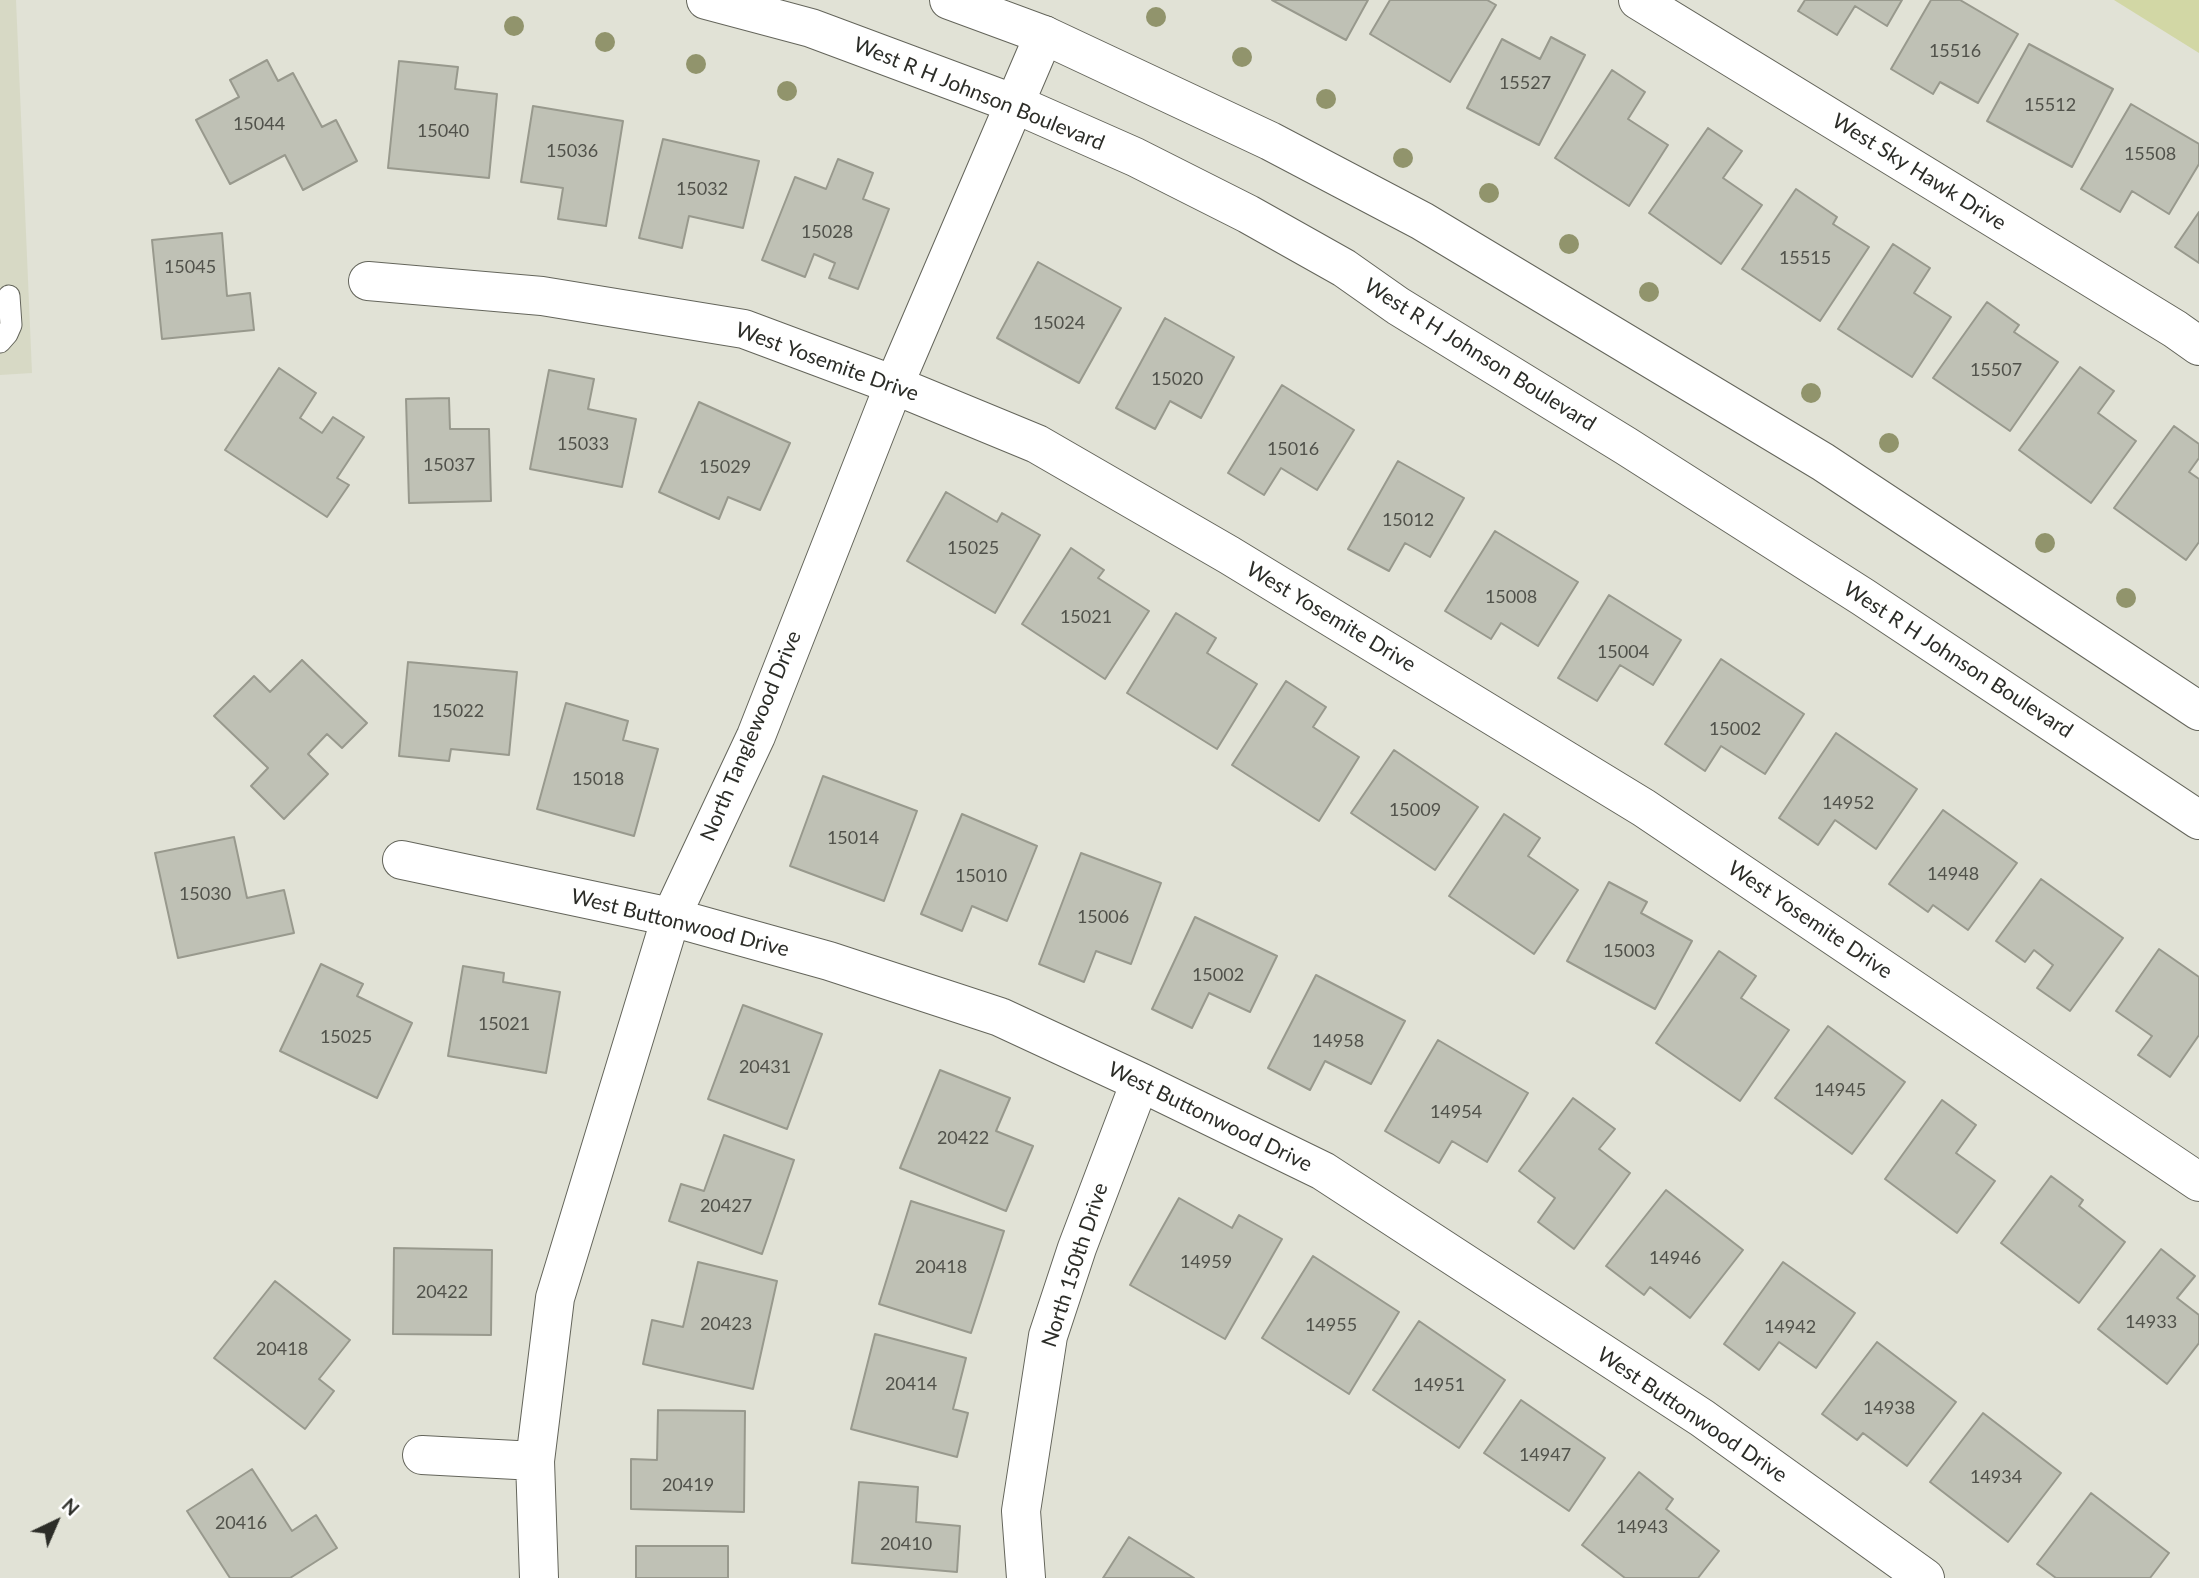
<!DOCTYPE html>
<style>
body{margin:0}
#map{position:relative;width:2199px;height:1578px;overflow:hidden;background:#e1e2d6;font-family:Lato,sans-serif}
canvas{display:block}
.north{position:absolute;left:21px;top:1487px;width:70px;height:70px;-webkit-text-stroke:5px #fff;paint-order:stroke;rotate:44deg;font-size:19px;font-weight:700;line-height:28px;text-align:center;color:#2c2d28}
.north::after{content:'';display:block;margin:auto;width:24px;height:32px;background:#2c2d28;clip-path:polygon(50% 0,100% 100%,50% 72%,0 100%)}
</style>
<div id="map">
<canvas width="2199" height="1578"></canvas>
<div class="north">N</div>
</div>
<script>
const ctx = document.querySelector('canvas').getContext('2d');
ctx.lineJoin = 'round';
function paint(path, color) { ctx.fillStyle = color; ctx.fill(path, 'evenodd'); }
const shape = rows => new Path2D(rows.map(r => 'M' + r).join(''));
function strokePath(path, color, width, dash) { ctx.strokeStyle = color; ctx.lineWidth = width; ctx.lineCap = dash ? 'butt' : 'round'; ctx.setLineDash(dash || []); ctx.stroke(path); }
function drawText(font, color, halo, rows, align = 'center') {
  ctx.font = font + ' Lato,sans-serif'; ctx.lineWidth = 6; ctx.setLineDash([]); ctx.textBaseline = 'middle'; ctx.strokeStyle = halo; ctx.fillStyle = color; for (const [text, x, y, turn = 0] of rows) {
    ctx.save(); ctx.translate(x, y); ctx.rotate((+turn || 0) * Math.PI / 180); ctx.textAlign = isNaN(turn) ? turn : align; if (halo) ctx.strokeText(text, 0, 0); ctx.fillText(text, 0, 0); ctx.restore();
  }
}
const built = shape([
 [0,0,16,0,32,373,0,375]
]);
const green = shape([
 [2114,0,2199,0,2199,53]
]);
const building = shape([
 [1272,0,1368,0,1346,40,1272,0],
 [1390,0,1487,0,1496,5,1450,82,1370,34,1390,0],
 [1805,0,1902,0,1887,26,1855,6,1837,35,1798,11,1805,0],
 [1931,0,1960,0,2018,34,1978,103,1940,82,1933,94,1891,69,1931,0],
 [1551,37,1585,55,1539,145,1467,108,1502,39,1540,59,1551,37],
 [2029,44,2113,89,2072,167,1987,121,2029,44],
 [267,60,278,81,293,73,322,127,336,120,357,161,303,190,285,155,230,184,196,120,239,97,230,80,267,60],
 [399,61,458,67,455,89,497,94,489,178,388,168,399,61],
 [1612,70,1645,92,1628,119,1668,145,1629,206,1555,158,1612,70],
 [2131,104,2199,144,2199,164,2169,214,2132,191,2120,212,2081,189,2131,104],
 [533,106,623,121,606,226,558,219,563,188,521,182,533,106],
 [1708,128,1742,151,1723,178,1762,205,1721,264,1649,213,1708,128],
 [663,139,759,161,743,228,689,216,682,248,639,238,663,139],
 [838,159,873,173,863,199,889,209,858,289,829,278,835,263,814,254,805,277,762,260,795,177,826,189,838,159],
 [1796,189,1837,217,1833,224,1869,247,1820,321,1742,269,1796,189],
 [2199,212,2199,263,2175,247,2199,212],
 [222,233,227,296,250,293,254,330,162,339,152,240,222,233],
 [1893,244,1930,268,1914,293,1951,317,1912,377,1838,329,1893,244],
 [1038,262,1121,308,1079,383,997,338,1038,262],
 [1987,302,2019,325,2014,332,2058,362,2010,431,1933,378,1987,302],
 [1165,318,1234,357,1201,418,1170,401,1155,429,1116,408,1165,318],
 [2080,367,2114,391,2098,413,2136,441,2091,503,2019,450,2080,367],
 [279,368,316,393,300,418,322,433,333,417,364,437,337,478,349,485,327,517,225,450,279,368],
 [549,370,594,379,588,409,636,419,622,487,530,469,549,370],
 [1282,385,1354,430,1317,490,1281,468,1264,495,1228,473,1282,385],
 [449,398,450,429,489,429,491,501,409,503,406,399,449,398],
 [699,402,790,443,760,510,728,497,719,519,659,492,699,402],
 [2174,426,2199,444,2199,458,2189,472,2199,479,2199,542,2186,560,2114,508,2174,426],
 [1398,461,1464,498,1430,557,1405,543,1389,571,1348,549,1398,461],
 [946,492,997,522,1002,513,1040,535,995,613,907,561,946,492],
 [1495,531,1578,582,1538,646,1501,623,1491,639,1445,611,1495,531],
 [1071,548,1104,570,1098,578,1149,611,1105,679,1022,624,1071,548],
 [1609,595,1681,640,1653,685,1620,665,1597,701,1558,678,1609,595],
 [1176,613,1216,638,1207,653,1257,684,1217,749,1127,693,1176,613],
 [1721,659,1804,714,1765,774,1721,746,1705,771,1665,744,1721,659],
 [302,660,367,723,342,748,327,734,308,754,328,774,284,819,251,786,268,768,214,716,254,676,270,692,302,660],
 [408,662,517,672,509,755,451,749,449,761,399,756,408,662],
 [1286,681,1326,707,1313,727,1359,757,1319,821,1232,765,1286,681],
 [566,703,628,721,623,740,658,749,634,836,537,809,566,703],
 [1836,733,1917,789,1876,849,1835,820,1818,845,1779,818,1836,733],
 [1394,750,1478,807,1435,870,1351,813,1394,750],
 [823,776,917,811,884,901,790,866,823,776],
 [1943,810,2017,863,1968,930,1933,905,1928,912,1889,884,1943,810],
 [962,814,1037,846,1007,921,972,906,962,931,921,914,962,814],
 [1504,814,1540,838,1528,856,1578,890,1534,954,1449,896,1504,814],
 [234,837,247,898,284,890,294,933,178,958,155,853,234,837],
 [1081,853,1161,883,1131,964,1096,951,1084,982,1039,964,1081,853],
 [2041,879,2123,938,2070,1011,2037,988,2053,965,2034,950,2025,962,1996,941,2041,879],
 [1609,882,1647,902,1641,913,1692,941,1655,1009,1567,961,1609,882],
 [1195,917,1277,956,1250,1012,1209,993,1192,1028,1152,1009,1195,917],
 [2159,949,2199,977,2199,1035,2170,1077,2138,1055,2152,1036,2116,1011,2159,949],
 [1719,951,1756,976,1741,998,1789,1030,1740,1101,1656,1043,1719,951],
 [321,964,363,984,357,996,412,1023,377,1098,280,1051,321,964],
 [463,966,504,973,503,982,560,992,546,1073,448,1056,463,966],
 [1316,975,1405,1021,1371,1084,1325,1061,1310,1090,1268,1068,1316,975],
 [743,1005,822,1034,787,1129,708,1099,743,1005],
 [1828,1026,1905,1082,1852,1154,1775,1098,1828,1026],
 [1438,1040,1528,1093,1487,1162,1452,1141,1439,1163,1385,1131,1438,1040],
 [940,1070,1010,1098,996,1131,1033,1146,1006,1211,900,1168,940,1070],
 [1573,1098,1615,1129,1599,1149,1630,1173,1574,1249,1538,1222,1555,1198,1519,1171,1573,1098],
 [1942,1100,1976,1125,1956,1153,1995,1181,1957,1233,1885,1179,1942,1100],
 [724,1135,794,1160,762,1254,669,1221,681,1184,704,1191,724,1135],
 [2051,1176,2083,1200,2079,1206,2125,1242,2079,1303,2001,1243,2051,1176],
 [1666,1190,1743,1250,1690,1318,1650,1287,1644,1295,1606,1266,1666,1190],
 [1179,1198,1232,1228,1239,1215,1282,1239,1225,1339,1130,1285,1179,1198],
 [911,1201,1004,1231,971,1333,879,1304,911,1201],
 [394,1248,492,1250,491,1335,393,1334,394,1248],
 [2161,1249,2195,1276,2177,1298,2199,1315,2199,1343,2167,1384,2098,1329,2161,1249],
 [1313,1256,1399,1312,1349,1394,1262,1338,1313,1256],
 [698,1262,777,1281,753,1389,643,1364,652,1320,683,1327,698,1262],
 [1783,1262,1855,1313,1816,1368,1779,1342,1759,1370,1724,1344,1783,1262],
 [275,1281,350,1340,319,1379,334,1391,305,1429,214,1358,275,1281],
 [1419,1321,1505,1380,1459,1448,1373,1390,1419,1321],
 [875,1334,966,1358,953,1409,968,1413,957,1457,851,1429,875,1334],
 [1877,1342,1956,1402,1907,1466,1863,1433,1857,1440,1822,1414,1877,1342],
 [1521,1400,1605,1458,1569,1511,1484,1453,1521,1400],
 [658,1410,745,1411,744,1512,631,1509,631,1459,657,1460,658,1410],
 [1983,1413,2061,1473,2008,1542,1930,1482,1983,1413],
 [252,1469,292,1531,316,1515,337,1548,290,1578,230,1578,187,1511,252,1469],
 [1639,1472,1673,1499,1666,1509,1719,1551,1698,1578,1625,1578,1582,1545,1639,1472],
 [859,1482,918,1487,916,1522,960,1526,957,1572,852,1563,859,1482],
 [2091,1493,2169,1553,2150,1578,2056,1578,2037,1564,2091,1493],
 [1129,1537,1194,1578,1103,1578,1129,1537],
 [636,1546,728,1546,728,1578,636,1578,636,1546]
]);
const lane = shape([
 [0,342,7,334,11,325,9,296]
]);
const street = shape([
 [1638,0,2175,329,2199,346],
 [368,281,542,296,744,329,894,385,1037,444,1229,555,1644,808,2199,1182],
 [402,860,671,917,829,961,1000,1017,1140,1082,1323,1171,1702,1418,1925,1578],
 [422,1455,535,1461],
 [539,1578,535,1461,555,1298,671,917,756,736,894,385,1044,35],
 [1026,1578,1021,1511,1048,1336,1077,1248,1140,1082]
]);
const secondary = shape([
 [706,0,811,28,1015,104,1135,157,1248,214,1344,268,1398,306,1626,446,1863,597,2199,820],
 [949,0,1044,35,1270,141,1422,221,1823,462,2199,711]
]);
const trees = [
 [1156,17],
 [514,26],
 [605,42],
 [1242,57],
 [696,64],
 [787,91],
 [1326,99],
 [1403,158],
 [1489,193],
 [1569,244],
 [1649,292],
 [1811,393],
 [1889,443],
 [2045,543],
 [2126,598]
];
const numberNames = [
 ["15516",1955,51],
 ["15527",1525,83],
 ["15512",2050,105],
 ["15044",259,124],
 ["15040",443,131],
 ["15036",572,151],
 ["15508",2150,154],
 ["15032",702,189],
 ["15028",827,232],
 ["15515",1805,258],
 ["15045",190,267],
 ["15024",1059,323],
 ["15507",1996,370],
 ["15020",1177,379],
 ["15033",583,444],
 ["15016",1293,449],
 ["15037",449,465],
 ["15029",725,467],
 ["15012",1408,520],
 ["15025",973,548],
 ["15008",1511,597],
 ["15021",1086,617],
 ["15004",1623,652],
 ["15022",458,711],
 ["15002",1735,729],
 ["15018",598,779],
 ["14952",1848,803],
 ["15009",1415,810],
 ["15014",853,838],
 ["14948",1953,874],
 ["15010",981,876],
 ["15030",205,894],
 ["15006",1103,917],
 ["15003",1629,951],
 ["15002",1218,975],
 ["15021",504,1024],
 ["15025",346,1037],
 ["14958",1338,1041],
 ["20431",765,1067],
 ["14945",1840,1090],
 ["14954",1456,1112],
 ["20422",963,1138],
 ["20427",726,1206],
 ["14946",1675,1258],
 ["14959",1206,1262],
 ["20418",941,1267],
 ["20422",442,1292],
 ["14933",2151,1322],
 ["20423",726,1324],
 ["14955",1331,1325],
 ["14942",1790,1327],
 ["20418",282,1349],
 ["20414",911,1384],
 ["14951",1439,1385],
 ["14938",1889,1408],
 ["14947",1545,1455],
 ["14934",1996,1477],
 ["20419",688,1485],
 ["20416",241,1523],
 ["14943",1642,1527],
 ["20410",906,1544]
];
const streetNames = [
 ["West R H Johnson Boulevard",979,94,22],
 ["West Sky Hawk Drive",1919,172,32],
 ["West R H Johnson Boulevard",1480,355,32],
 ["West Yosemite Drive",827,362,20],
 ["West Yosemite Drive",1331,617,31],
 ["West R H Johnson Boulevard",1958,660,33],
 ["North Tanglewood Drive",751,736,-67],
 ["West Yosemite Drive",1810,920,34],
 ["West Buttonwood Drive",680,923,14],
 ["West Buttonwood Drive",1210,1117,26],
 ["North 150th Drive",1075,1265,-72],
 ["West Buttonwood Drive",1692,1415,34]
];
paint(built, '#d7d9c5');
paint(green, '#d2d7a5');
paint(building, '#bfc1b5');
strokePath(building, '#98998d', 2);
strokePath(lane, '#64655b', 23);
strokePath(street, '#64655b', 40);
strokePath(secondary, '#64655b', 40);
strokePath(lane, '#fff', 21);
strokePath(street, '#fff', 38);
strokePath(secondary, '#fff', 38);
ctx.fillStyle = '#91946c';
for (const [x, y] of trees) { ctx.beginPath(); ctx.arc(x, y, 10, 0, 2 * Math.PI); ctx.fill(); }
drawText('18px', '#51524b', null, numberNames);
drawText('21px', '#2c2d28', '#fff', streetNames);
</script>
